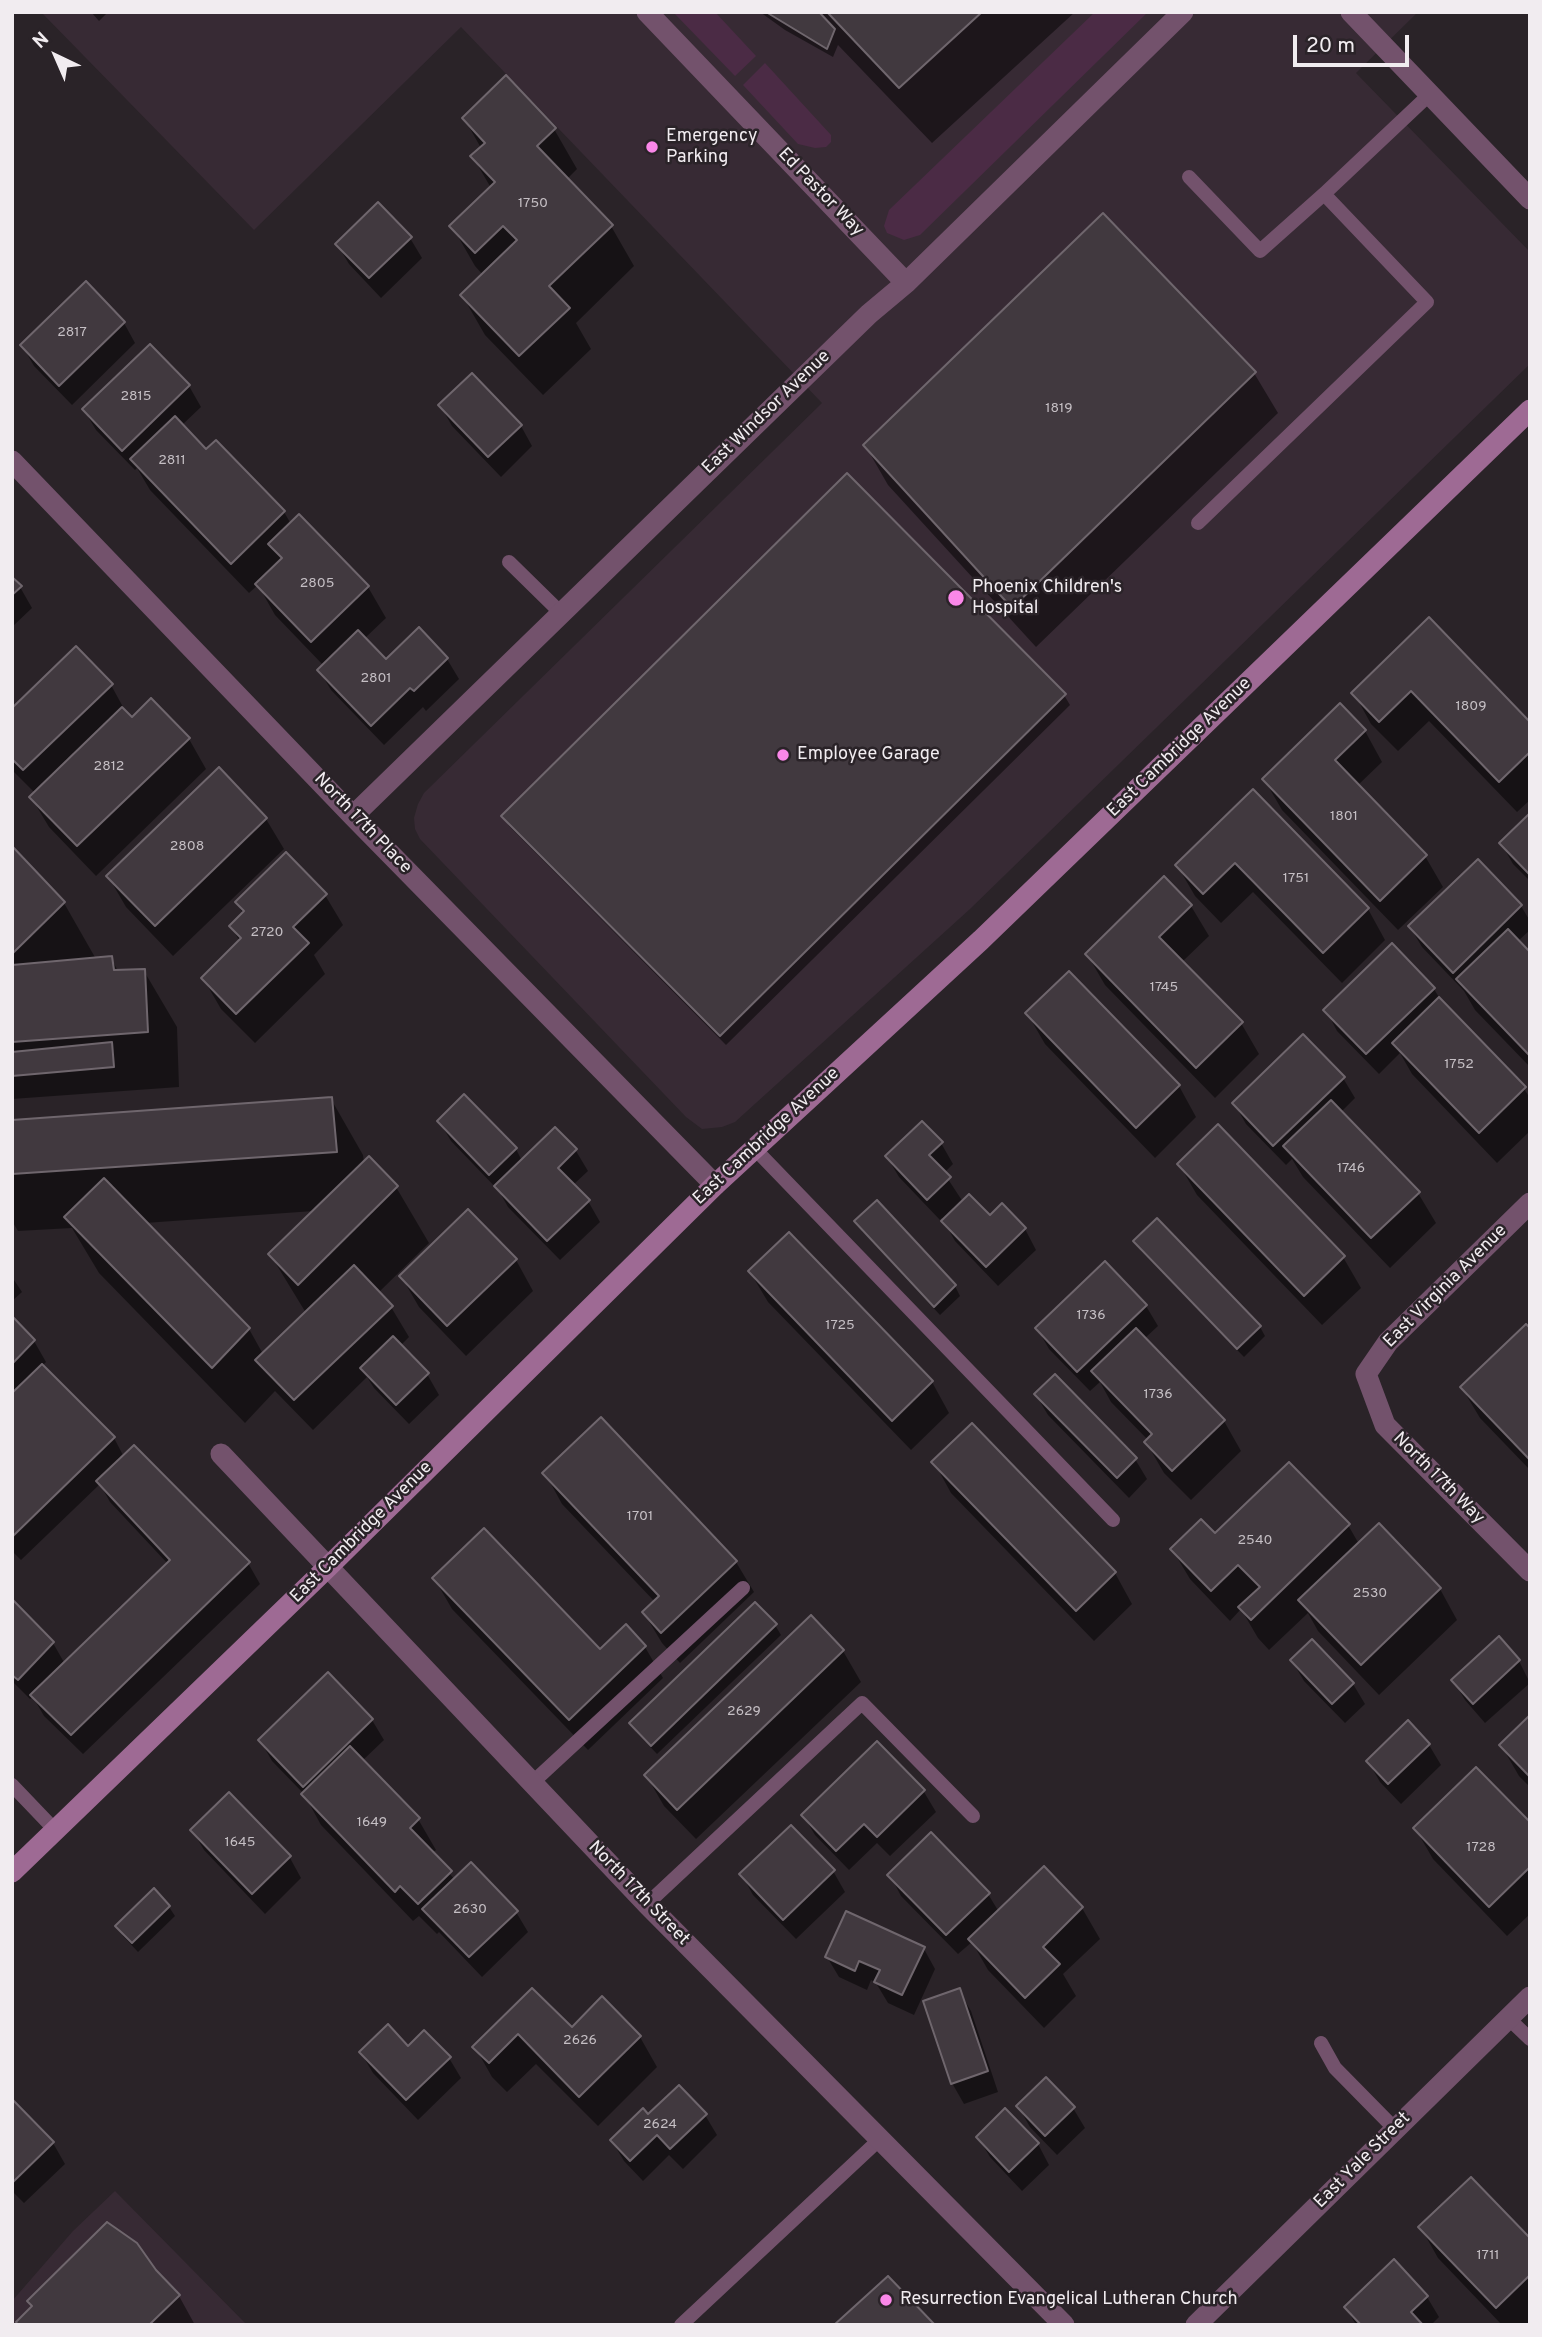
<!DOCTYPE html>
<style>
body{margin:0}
#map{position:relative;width:1542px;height:2337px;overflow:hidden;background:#2a2328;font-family:Overpass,sans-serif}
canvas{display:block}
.frame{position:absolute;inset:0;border:14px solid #f1ecf0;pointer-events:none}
.north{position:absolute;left:21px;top:21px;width:70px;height:70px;-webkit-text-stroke:5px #2a2328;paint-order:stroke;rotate:316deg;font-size:19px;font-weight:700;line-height:28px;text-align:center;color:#f1ecf0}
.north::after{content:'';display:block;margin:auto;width:24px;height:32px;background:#f1ecf0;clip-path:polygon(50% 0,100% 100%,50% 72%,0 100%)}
.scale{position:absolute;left:1293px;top:35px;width:116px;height:32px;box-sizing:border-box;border:4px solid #f1ecf0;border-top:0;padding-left:9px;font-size:21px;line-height:24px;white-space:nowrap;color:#f1ecf0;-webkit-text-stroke:5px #2a2328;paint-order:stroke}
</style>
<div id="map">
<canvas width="1542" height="2337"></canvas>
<div class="frame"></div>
<div class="north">N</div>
<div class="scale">20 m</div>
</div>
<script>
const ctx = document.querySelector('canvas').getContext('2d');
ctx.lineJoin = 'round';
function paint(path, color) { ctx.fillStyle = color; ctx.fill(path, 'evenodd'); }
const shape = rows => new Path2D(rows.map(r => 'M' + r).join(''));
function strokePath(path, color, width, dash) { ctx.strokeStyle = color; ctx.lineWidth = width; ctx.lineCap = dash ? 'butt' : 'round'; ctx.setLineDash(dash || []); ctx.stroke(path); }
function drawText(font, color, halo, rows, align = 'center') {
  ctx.font = font + ' Overpass,sans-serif'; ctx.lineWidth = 5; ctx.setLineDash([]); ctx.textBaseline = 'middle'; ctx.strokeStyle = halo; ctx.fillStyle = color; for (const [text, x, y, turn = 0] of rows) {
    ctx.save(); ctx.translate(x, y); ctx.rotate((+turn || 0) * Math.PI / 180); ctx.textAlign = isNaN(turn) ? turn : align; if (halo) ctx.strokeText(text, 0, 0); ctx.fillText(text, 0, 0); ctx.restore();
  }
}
const built = shape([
 [41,12,1418,12,1356,73,1530,252,1530,364,970,909,735,1122,722,1127,702,1129,686,1117,420,839,415,829,414,818,418,804,424,793,822,403,461,27,254,230],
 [115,2191,247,2325,12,2325,12,2301,73,2231]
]);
const green = shape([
 [673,12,715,12,756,56,735,76],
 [1095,12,1148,12,920,235,904,240,887,233,884,226,889,210],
 [765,63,831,135,831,142,826,147,815,148,798,144,743,85]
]);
const shadow = shape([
 [91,12,108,12,99,21],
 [760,12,1075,12,932,143,838,45,833,57,785,30],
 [464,118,554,129,577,169,567,179,611,226,634,266,576,323,591,349,543,395,485,335,462,295,483,275,475,266,452,226,491,188,473,157,481,148],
 [410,238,422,258,381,298,349,264,337,244],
 [124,323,135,343,72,405,34,366,22,345],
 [150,346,189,386,201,407,181,426,206,452,216,442,284,512,291,524,299,516,368,587,386,618,364,639,386,661,447,659,459,679,426,711,423,707,384,745,331,690,319,670,324,666,275,615,258,585,249,593,150,490,137,468,135,470,96,430,84,410],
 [1254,373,1278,413,1036,647,888,485,865,445],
 [440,405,521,426,532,446,501,477,452,426],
 [12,579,20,587,32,608,12,627],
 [1429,620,1530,724,1530,800,1517,812,1429,721,1398,751,1371,724,1354,693],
 [111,685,128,716,189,739,206,769,96,876,49,827,31,797,35,793,12,770,12,710],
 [1064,695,1070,705,726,1045,509,826,503,816],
 [1365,731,1382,762,1357,786,1425,856,1443,887,1398,930,1282,810,1264,779],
 [1253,792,1368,909,1385,940,1342,983,1253,892,1221,923,1195,896,1177,865],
 [1530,816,1530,881,1513,864,1501,843],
 [266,819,284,849,173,956,126,907,108,876],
 [12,849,64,903,96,959,111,958,118,971,144,971,177,1027,179,1087,12,1099],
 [1478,861,1521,906,1530,921,1530,930,1517,942,1530,954,1530,1067,1475,1010,1464,991,1422,947,1410,927],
 [325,895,343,925,314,955,325,974,255,1043,221,1009,203,978,240,942,231,926,243,914,237,902],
 [1191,906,1209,936,1182,962,1241,1023,1259,1054,1215,1098,1105,985,1087,954],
 [1069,973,1179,1086,1196,1117,1155,1158,1045,1044,1027,1013],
 [1434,989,1443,1004,1524,1089,1530,1098,1530,1131,1497,1163,1412,1074,1400,1053,1379,1074,1337,1031,1326,1010],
 [1343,1078,1355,1098,1341,1112,1418,1193,1436,1223,1390,1268,1303,1177,1292,1159,1286,1165,1246,1124,1234,1103],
 [464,1096,516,1149,522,1161,555,1129,576,1151,588,1171,573,1185,588,1201,600,1222,560,1260,508,1207,499,1191,451,1141,439,1121],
 [331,1099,363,1155,364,1163,396,1187,429,1243,378,1293,391,1307,409,1337,400,1346,427,1374,439,1395,409,1424,374,1388,367,1377,313,1430,275,1391,245,1423,99,1273,72,1228,18,1231,12,1221,12,1122],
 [314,1211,270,1254,306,1313,263,1354,249,1329,145,1223],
 [941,1143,953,1164,944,1173,963,1202,990,1218,1025,1229,1036,1250,998,1286,955,1241,942,1218,940,1220,899,1177,887,1157],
 [1179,1164,1343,1257,1361,1288,1322,1325,1197,1195],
 [856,1221,955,1286,960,1296,940,1315,862,1231],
 [789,1234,932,1382,949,1413,911,1450,768,1302,750,1272],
 [1136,1241,1260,1327,1265,1336,1244,1357,1141,1251],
 [516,1260,533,1291,466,1356,419,1307,401,1276],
 [12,1277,22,1292,12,1301],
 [1146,1306,1158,1326,1144,1339,1224,1421,1241,1451,1191,1500,1164,1473,1146,1442,1148,1440,1111,1402,1100,1382,1090,1391,1049,1349,1037,1328],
 [12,1319,34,1341,46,1362,42,1366,114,1438,124,1457,248,1563,260,1584,83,1754,44,1716,33,1697,30,1699,12,1681,12,1601,53,1643,65,1664,168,1564,110,1502,100,1484,21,1560,12,1551],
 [1530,1330,1530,1470,1480,1418,1462,1388],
 [1036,1395,1135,1459,1147,1479,1129,1498,1048,1415],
 [972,1425,1115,1573,1132,1604,1094,1641,951,1493,934,1462],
 [1289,1464,1348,1525,1359,1544,1379,1525,1440,1589,1457,1620,1379,1695,1318,1631,1308,1613,1269,1650,1258,1638,1241,1609,1230,1621,1190,1579,1172,1549,1215,1536],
 [545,1473,736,1562,754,1592,680,1663,662,1643,644,1613,655,1602,562,1504],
 [434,1578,600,1651,645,1647,663,1678,588,1750,452,1609],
 [811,1617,843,1651,861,1682,696,1839,664,1806,646,1775],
 [775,1625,781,1635,657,1754,637,1733,631,1724],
 [1499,1639,1519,1661,1530,1683,1485,1723,1465,1700,1453,1680],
 [1292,1661,1353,1684,1365,1704,1345,1723,1304,1681],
 [1530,1717,1530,1787,1519,1776,1501,1745],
 [372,1720,384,1740,362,1761,418,1819,436,1850,432,1853,455,1880,516,1912,528,1932,482,1977,439,1932,437,1934,419,1916,413,1921,321,1825,304,1794,272,1761,260,1740],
 [877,1744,924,1792,936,1812,890,1856,877,1843,849,1870,815,1835,803,1815],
 [1429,1745,1441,1765,1401,1804,1380,1782,1368,1761],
 [229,1794,290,1858,301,1878,265,1914,204,1850,192,1830],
 [1530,1824,1530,1914,1507,1936,1433,1859,1415,1828],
 [1044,1869,1082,1908,1100,1939,1063,1974,1076,1996,1044,2028,988,1970,972,1942,958,1954,901,1896,890,1875,988,1894,999,1912],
 [833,1871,845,1892,796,1939,753,1895,742,1875],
 [169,1907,175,1916,138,1952,123,1936,117,1926],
 [924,1949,935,1969,914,2015,888,2003,876,1983,871,1980,867,1990,839,1977,827,1957],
 [532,1990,572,2029,640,2037,657,2067,598,2126,536,2064,507,2092,492,2077,475,2047],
 [959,1991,971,2011,998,2092,964,2104,952,2083],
 [408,2048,449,2058,461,2078,418,2120,373,2073,361,2053],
 [12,2101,53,2143,65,2164,24,2203,12,2191],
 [1018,2106,1073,2108,1085,2128,1057,2155,1030,2127],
 [705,2115,717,2135,683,2169,669,2155,643,2181,624,2161,612,2141],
 [978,2137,1038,2144,1049,2165,1022,2191,990,2157],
 [1421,2228,1530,2240,1530,2322,1527,2325,1502,2325,1438,2258],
 [155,2271,179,2296,195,2325,19,2325],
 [1427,2297,1439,2317,1431,2325,1356,2325,1346,2307]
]);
const building = shape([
 [766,12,819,12,835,29,827,49,766,12],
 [827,12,982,12,899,88,827,12],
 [506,75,556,128,537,146,613,225,549,286,570,308,519,356,460,295,517,240,503,226,475,253,449,226,495,182,470,156,485,143,462,118,506,75],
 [378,202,412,237,369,278,335,244,378,202],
 [1103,213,1256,372,1012,608,863,445,1103,213],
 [86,281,125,322,59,386,20,345,86,281],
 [150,344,190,385,122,451,82,409,150,344],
 [472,373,522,425,488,457,438,405,472,373],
 [175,416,206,449,216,440,285,511,231,564,130,459,175,416],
 [847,473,1066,694,720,1036,501,816,847,473],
 [299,514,369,586,311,642,255,584,282,558,268,544,299,514],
 [12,577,22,586,12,595,12,577],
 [1429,617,1530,722,1530,752,1499,782,1411,691,1379,722,1351,693,1429,617],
 [419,627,448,658,414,691,410,688,371,726,317,670,358,630,386,659,419,627],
 [76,646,113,684,23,770,12,759,12,708,76,646],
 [151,698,190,738,77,846,29,797,122,707,132,717,151,698],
 [1340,703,1366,730,1335,760,1427,855,1380,901,1262,779,1340,703],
 [219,767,267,818,155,926,106,876,219,767],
 [1253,789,1369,908,1323,953,1235,863,1203,894,1175,865,1253,789],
 [1530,813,1530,875,1499,843,1530,813],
 [12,846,65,902,13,953,12,952,12,846],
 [286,852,327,894,293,927,309,943,236,1014,201,978,241,938,229,926,244,911,235,902,286,852],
 [1478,859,1522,905,1453,973,1408,926,1478,859],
 [1164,876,1192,905,1159,937,1243,1022,1196,1068,1085,954,1164,876],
 [1508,929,1530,952,1530,1056,1456,979,1508,929],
 [1392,943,1435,988,1366,1054,1323,1010,1392,943],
 [112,956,114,970,145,969,148,1032,12,1042,12,965,112,956],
 [1069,971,1180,1085,1136,1128,1025,1013,1069,971],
 [1439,997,1526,1087,1479,1133,1392,1043,1439,997],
 [1303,1034,1345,1077,1273,1146,1232,1103,1303,1034],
 [112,1042,114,1067,12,1076,12,1052,112,1042],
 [464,1094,517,1148,489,1175,437,1121,464,1094],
 [332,1097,337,1152,12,1174,12,1120,332,1097],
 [1331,1100,1420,1192,1371,1238,1283,1146,1331,1100],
 [922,1121,943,1142,929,1155,951,1177,927,1200,885,1156,922,1121],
 [1218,1124,1345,1256,1304,1296,1177,1164,1218,1124],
 [555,1127,577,1149,558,1168,590,1200,547,1241,494,1186,555,1127],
 [369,1156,398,1186,298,1285,268,1254,369,1156],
 [104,1178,250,1328,212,1368,64,1217,104,1178],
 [969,1194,990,1215,1002,1203,1026,1228,986,1267,941,1221,969,1194],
 [877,1200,956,1285,934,1307,854,1221,877,1200],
 [468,1209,517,1259,447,1326,399,1276,468,1209],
 [1157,1218,1261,1326,1237,1349,1133,1241,1157,1218],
 [789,1232,933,1381,892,1421,748,1271,789,1232],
 [1105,1261,1147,1305,1077,1372,1035,1328,1105,1261],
 [354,1265,393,1306,294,1400,255,1360,354,1265],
 [12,1316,35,1340,12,1364,12,1316],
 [1526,1324,1530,1328,1530,1460,1460,1387,1526,1324],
 [1136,1328,1225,1420,1172,1471,1144,1442,1152,1434,1091,1371,1136,1328],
 [393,1336,429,1373,396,1405,360,1368,393,1336],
 [42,1364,115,1437,12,1537,12,1393,42,1364],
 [1055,1374,1137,1458,1117,1478,1034,1394,1055,1374],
 [601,1417,737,1561,661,1633,642,1612,659,1596,542,1473,601,1417],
 [972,1423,1116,1572,1076,1611,931,1462,972,1423],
 [134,1445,250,1562,71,1735,30,1695,170,1560,96,1481,134,1445],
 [1289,1462,1350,1524,1251,1620,1238,1607,1260,1587,1238,1565,1211,1591,1170,1549,1201,1519,1215,1533,1289,1462],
 [1379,1523,1441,1588,1361,1665,1298,1600,1379,1523],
 [484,1528,600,1649,626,1624,646,1646,569,1720,432,1578,484,1528],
 [12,1599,54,1642,18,1680,12,1675,12,1599],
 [755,1602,777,1624,651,1746,629,1723,755,1602],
 [811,1615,844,1650,677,1810,644,1775,811,1615],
 [1499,1636,1520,1660,1473,1704,1451,1680,1499,1636],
 [1312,1639,1354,1683,1332,1704,1290,1660,1312,1639],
 [328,1672,373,1719,303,1787,258,1740,328,1672],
 [1530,1715,1530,1777,1499,1745,1530,1715],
 [1408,1720,1430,1744,1388,1784,1366,1761,1408,1720],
 [877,1741,925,1790,877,1837,864,1824,836,1851,801,1815,877,1741],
 [350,1746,420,1818,410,1828,452,1871,418,1904,400,1886,395,1892,301,1794,350,1746],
 [1476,1767,1530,1822,1530,1867,1489,1907,1413,1828,1476,1767],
 [229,1792,291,1856,252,1894,190,1830,229,1792],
 [791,1825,835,1870,783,1920,739,1874,791,1825],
 [931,1832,990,1893,946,1935,887,1875,931,1832],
 [471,1862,518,1911,469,1957,422,1909,471,1862],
 [1044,1866,1083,1907,1043,1947,1060,1964,1025,1998,968,1939,1044,1866],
 [154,1888,170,1906,132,1943,115,1926,154,1888],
 [846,1911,925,1947,902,1995,874,1982,880,1970,859,1961,855,1971,825,1957,846,1911],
 [532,1988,572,2027,602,1996,641,2036,579,2097,518,2034,489,2063,472,2047,532,1988],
 [960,1988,988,2071,951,2084,923,2001,960,1988],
 [388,2024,408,2046,424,2030,451,2057,406,2100,359,2052,388,2024],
 [1046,2077,1075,2107,1045,2136,1016,2106,1046,2077],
 [679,2085,707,2114,670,2149,657,2135,630,2161,610,2140,643,2108,648,2114,679,2085],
 [12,2099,54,2142,12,2183,12,2099],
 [1005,2108,1039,2143,1009,2172,976,2137,1005,2108],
 [1471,2177,1530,2238,1530,2275,1496,2308,1418,2227,1471,2177],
 [107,2222,137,2243,156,2270,180,2295,149,2325,18,2325,16,2322,32,2306,27,2301,107,2222],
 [1394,2259,1428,2296,1411,2312,1423,2325,1361,2325,1344,2307,1394,2259],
 [888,2276,935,2325,834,2325,888,2276]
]);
const lane = shape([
 [1189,177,1260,251,1324,194],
 [1198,523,1427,302,1324,194,1430,94],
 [509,562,561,613],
 [754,1148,1113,1520],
 [532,1783,743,1588],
 [12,1785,55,1830],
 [647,1904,862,1703,973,1816],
 [1508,2018,1530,2039],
 [1321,2043,1335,2068,1395,2129],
 [681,2325,880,2139]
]);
const street = shape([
 [647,12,906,283],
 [1351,12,1530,199],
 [12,461,353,816,715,1185],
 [353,816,869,314,906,283,1183,12],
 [1530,1203,1388,1342,1366,1374,1385,1425,1530,1571],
 [221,1454,647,1904,1064,2325],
 [1196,2325,1530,1997]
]);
const secondary = shape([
 [12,1872,328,1567,715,1185,981,940,1530,410]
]);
const markers = [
 [652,147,7,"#fa87e8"],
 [956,598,9,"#fa87e8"],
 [783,755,7,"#fa87e8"],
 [886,2300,7,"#fa87e8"]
];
const numberNames = [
 ["1750",533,204],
 ["2817",72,333],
 ["2815",136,397],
 ["1819",1059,409],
 ["2811",172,461],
 ["2805",317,584],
 ["2801",376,679],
 ["1809",1471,707],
 ["2812",109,767],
 ["1801",1344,817],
 ["2808",187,847],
 ["1751",1296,879],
 ["2720",267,933],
 ["1745",1164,988],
 ["1752",1459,1065],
 ["1746",1351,1169],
 ["1736",1091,1316],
 ["1725",840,1326],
 ["1736",1158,1395],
 ["1701",640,1517],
 ["2540",1255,1541],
 ["2530",1370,1594],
 ["2629",744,1712],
 ["1649",372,1823],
 ["1645",240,1843],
 ["1728",1481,1848],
 ["2630",470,1910],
 ["2626",580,2041],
 ["2624",660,2125],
 ["1711",1488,2256]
];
const poiNames = [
 ["Emergency",666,137],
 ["Parking",666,158],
 ["Phoenix Children's",972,588],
 ["Hospital",972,609],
 ["Employee Garage",797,755],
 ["Resurrection Evangelical Lutheran Church",900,2300]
];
const streetNames = [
 ["Ed Pastor Way",820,193,46],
 ["East Windsor Avenue",767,413,-44],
 ["East Cambridge Avenue",1180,748,-44],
 ["North 17th Place",362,824,46],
 ["East Cambridge Avenue",767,1137,-43],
 ["East Virginia Avenue",1446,1287,-45],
 ["North 17th Way",1438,1479,45],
 ["East Cambridge Avenue",362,1533,-45],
 ["North 17th Street",638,1894,46],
 ["East Yale Street",1363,2161,-45]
];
paint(built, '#372a34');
paint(green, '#4b2b45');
paint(shadow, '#0007');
paint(building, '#41393f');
strokePath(building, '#6f666d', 2);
strokePath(lane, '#73526c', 14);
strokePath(street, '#73526c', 21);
strokePath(secondary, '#9e6a94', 21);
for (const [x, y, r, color] of markers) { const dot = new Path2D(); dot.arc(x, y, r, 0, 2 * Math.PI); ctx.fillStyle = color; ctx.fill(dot); strokePath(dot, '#2a2328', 2.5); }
drawText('14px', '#c5bfc4', null, numberNames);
drawText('18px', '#f1ecf0', '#2a2328', poiNames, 'left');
drawText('18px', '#f1ecf0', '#2a2328', streetNames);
</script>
